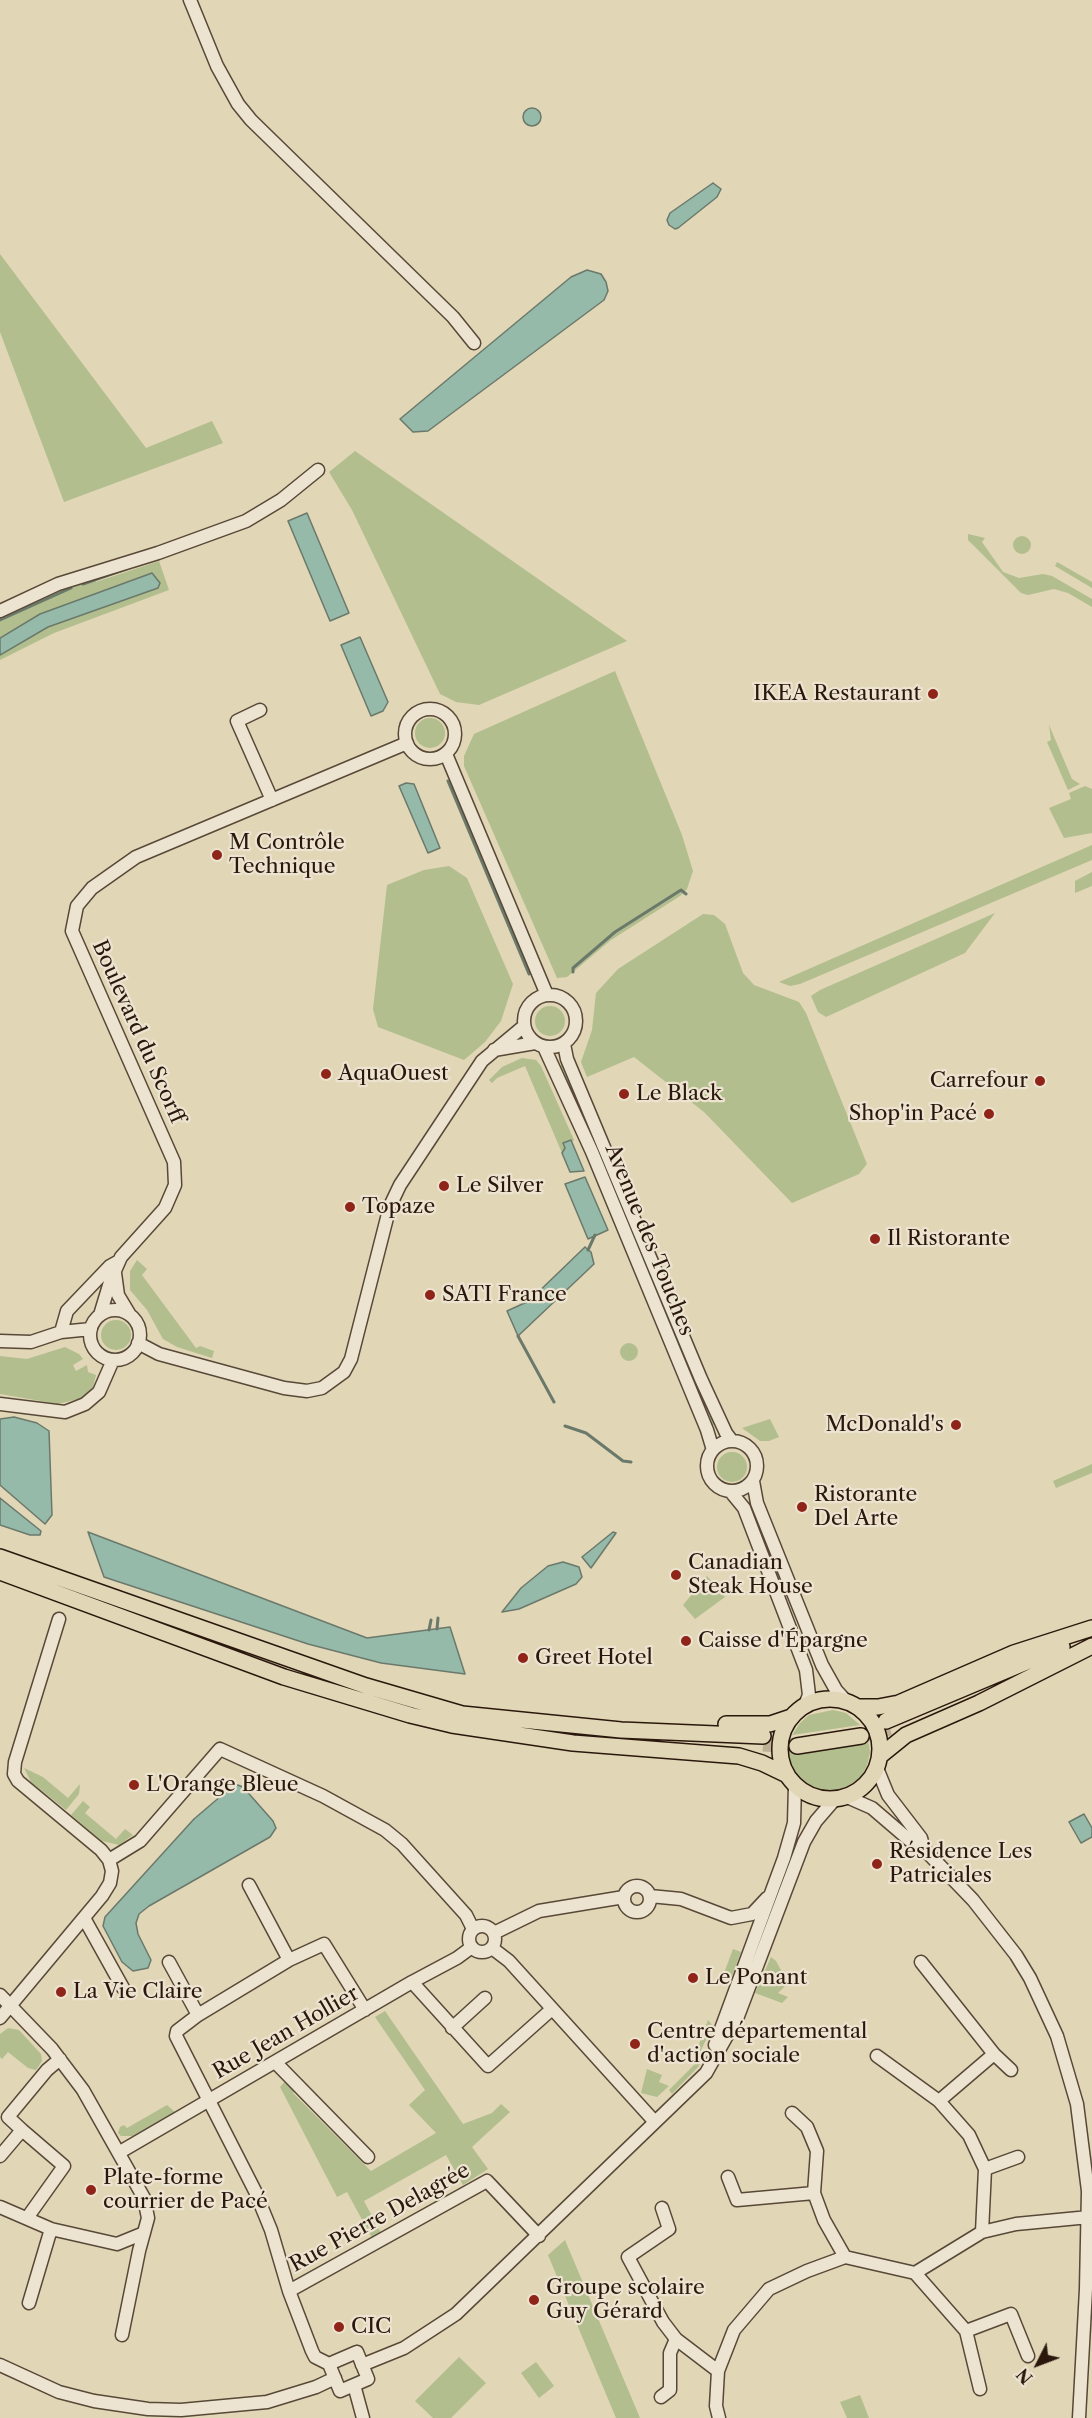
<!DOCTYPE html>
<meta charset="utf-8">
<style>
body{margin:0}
#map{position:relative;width:1092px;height:2418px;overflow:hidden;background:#e1d6b6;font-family:"Libre Caslon Text",serif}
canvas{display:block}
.north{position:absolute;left:1008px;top:2334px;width:60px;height:60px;-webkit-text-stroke:4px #ece4d0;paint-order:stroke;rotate:228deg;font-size:16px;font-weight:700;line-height:24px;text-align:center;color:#2b180d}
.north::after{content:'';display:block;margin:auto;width:21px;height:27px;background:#2b180d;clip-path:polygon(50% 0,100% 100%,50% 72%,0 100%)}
</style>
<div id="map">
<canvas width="1092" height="2418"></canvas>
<div class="north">N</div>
</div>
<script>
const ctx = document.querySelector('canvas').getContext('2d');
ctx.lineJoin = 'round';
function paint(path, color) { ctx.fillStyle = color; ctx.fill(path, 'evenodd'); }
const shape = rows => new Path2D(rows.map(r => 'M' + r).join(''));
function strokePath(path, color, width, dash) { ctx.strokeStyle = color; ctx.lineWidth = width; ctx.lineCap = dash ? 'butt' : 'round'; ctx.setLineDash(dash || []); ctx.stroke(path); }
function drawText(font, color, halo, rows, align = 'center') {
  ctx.font = font + ' "Libre Caslon Text",serif'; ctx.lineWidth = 4.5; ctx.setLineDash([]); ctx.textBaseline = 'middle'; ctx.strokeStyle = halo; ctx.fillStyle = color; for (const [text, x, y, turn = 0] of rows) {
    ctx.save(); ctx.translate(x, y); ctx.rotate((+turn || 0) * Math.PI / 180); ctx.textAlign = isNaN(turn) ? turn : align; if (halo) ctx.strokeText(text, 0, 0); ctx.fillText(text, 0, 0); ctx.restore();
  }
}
const green = shape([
 [0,254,146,448,212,421,223,443,64,502,0,332],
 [355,451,627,641,479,705,456,702,440,694,352,510,329,472],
 [968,534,985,538,982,542,1003,572,1019,578,1043,574,1052,576,1092,599,1092,607,1068,593,1054,589,1028,595,1021,593,968,540],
 '1013 545a9 9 0 1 1 18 0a9 9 0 1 1-18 0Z',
 [159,561,169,590,54,633,0,660,0,604,92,569,96,582],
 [1057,562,1092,582,1092,588,1055,566],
 [615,671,682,835,693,871,687,889,680,896,611,940,567,977,557,978,464,766,464,756,474,734],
 '415 733a15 15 0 1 1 30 0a15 15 0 1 1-30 0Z',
 [1049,725,1072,779,1080,784,1068,790,1047,742,1051,740],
 [1085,786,1092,789,1092,833,1064,838,1049,808,1071,799,1069,793],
 [1092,845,1092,860,800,984,790,986,779,982],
 [449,866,467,878,513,984,501,1021,485,1042,464,1060,378,1027,373,1009,387,885,424,870],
 [1092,872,1092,886,1075,893,1075,881],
 [995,913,965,953,826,1017,818,1012,811,996,820,990],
 [703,914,714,915,725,924,743,973,754,985,799,1002,806,1013,867,1164,859,1174,792,1203,704,1112,634,1057,587,1077,581,1062,592,1030,596,993,618,969],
 '535 1021a15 15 0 1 1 30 0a15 15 0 1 1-30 0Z',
 [522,1058,536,1060,541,1066,574,1140,562,1153,525,1066,497,1078,492,1083,489,1080,502,1067],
 [564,1064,716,1424,711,1426,559,1066],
 [137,1260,147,1269,142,1275,196,1348,200,1346,214,1351,212,1358,177,1347,163,1339,147,1310,130,1290,130,1271],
 '101 1335a15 15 0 1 1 30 0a15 15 0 1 1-30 0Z',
 '620 1352a9 9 0 1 1 18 0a9 9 0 1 1-18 0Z',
 [65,1347,79,1354,83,1359,73,1365,76,1371,87,1365,88,1372,96,1375,93,1387,82,1398,58,1404,0,1394,0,1356,27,1359],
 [770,1419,779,1437,769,1441,760,1441,742,1428],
 '717 1467a15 15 0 1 1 30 0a15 15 0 1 1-30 0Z',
 [1092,1464,1092,1473,1056,1488,1053,1481],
 [707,1576,725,1597,695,1619,683,1605],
 [833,1710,846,1713,860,1725,792,1735,800,1723,809,1715],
 [868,1740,870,1752,867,1766,860,1778,843,1789,823,1791,810,1786,800,1779,790,1763,788,1751,823,1750],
 [24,1768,43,1777,68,1798,80,1784,79,1794,66,1810,31,1782],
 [83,1801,90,1807,85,1813,116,1839,125,1829,133,1835,119,1845,102,1841,71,1815],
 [733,1949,741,1952,729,1984,721,1981],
 [771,1957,776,1961,788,1983,778,1993,788,1997,782,2003,755,1993],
 [385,2011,463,2124,492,2113,501,2104,510,2112,472,2147,488,2169,463,2185,446,2155,364,2201,381,2233,372,2238,347,2192,337,2197,280,2087,287,2079,296,2089,293,2093,371,2171,436,2133,409,2105,425,2090,375,2017],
 [708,2020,713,2026,698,2056,695,2055],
 [8,2028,19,2030,41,2054,42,2061,36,2070,28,2068,8,2052,2,2059,0,2057,0,2034],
 [708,2051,699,2066,672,2094,669,2090],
 [647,2069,662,2075,659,2082,669,2086,657,2097,641,2093],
 [167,2105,175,2112,133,2136,121,2136,118,2133,120,2127,124,2125,127,2128],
 [565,2240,640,2418,616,2418,548,2255],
 [459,2357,486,2383,451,2418,433,2418,415,2401],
 [536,2362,554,2386,539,2398,521,2373],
 [860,2395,869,2418,847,2418,840,2402]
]);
const water = shape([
 '523 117a9 9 0 1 1 18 0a9 9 0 1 1-18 0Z',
 [713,183,721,189,717,197,678,228,675,229,669,225,667,220,670,213,713,183],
 [587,270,601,274,606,282,608,291,604,300,428,431,413,432,400,419,571,277,587,270],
 [307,513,349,613,330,621,288,521,307,513],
 [152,573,160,583,158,588,48,627,0,655,0,638,40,614,152,573],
 [360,637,388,702,383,711,371,716,341,645,360,637],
 [406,783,414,784,440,848,428,853,399,786,406,783],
 [571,1140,584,1171,570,1172,562,1153,565,1148,563,1143,571,1140],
 [585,1177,608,1230,588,1239,565,1184,585,1177],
 [585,1247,591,1252,594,1264,518,1336,507,1311,529,1301,585,1247],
 [14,1417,37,1423,49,1431,52,1515,45,1524,0,1485,0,1419,14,1417],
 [0,1498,41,1531,40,1535,30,1535,0,1525,0,1498],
 [88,1532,367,1638,450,1627,465,1674,381,1663,308,1644,104,1577,88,1532],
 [613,1532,616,1533,591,1568,582,1557,613,1532],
 [563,1562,579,1567,582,1577,576,1584,519,1609,502,1612,521,1588,548,1566,563,1562],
 [235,1784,243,1787,273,1821,276,1828,270,1837,149,1906,139,1914,136,1923,138,1934,151,1960,148,1968,133,1971,122,1962,103,1926,105,1917,194,1819,235,1784],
 [1084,1814,1092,1828,1092,1837,1081,1843,1069,1822,1084,1814]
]);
const stream = shape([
 [83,584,126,569],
 [0,620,71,588],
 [448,781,529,974],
 [573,972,573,968,615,932,681,890,686,894],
 [588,1250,595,1235],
 [518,1336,554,1402],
 [565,1426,586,1433,623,1461,631,1462],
 [437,1629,438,1618],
 [429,1630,431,1620]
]);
const majorTunnel = shape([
 [861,1736,890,1728],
 [763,1744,797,1746]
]);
const minor = shape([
 [190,0,217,66,238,104,251,120,453,317,474,343],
 [0,611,58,584,158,553,246,521,281,500,318,470],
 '405 734a25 25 0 1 1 50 0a25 25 0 1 1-50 0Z',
 [260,710,237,721,272,800],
 [446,754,547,995],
 '524 1021a26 26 0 1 1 52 0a26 26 0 1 1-52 0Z',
 [564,1044,567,1059,701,1379,726,1433,732,1441],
 [544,1047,592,1152,707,1430,713,1450],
 [494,1050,535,1043],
 [115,1273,118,1295,130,1315],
 '90 1335a25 25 0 1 1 50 0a25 25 0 1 1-50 0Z',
 [100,1315,110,1282,121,1257,165,1208,175,1185,174,1162,72,931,77,906,92,888,136,857,407,743],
 [61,1332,67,1311,110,1266,119,1261],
 [0,1341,31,1342,61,1332,91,1329],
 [138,1343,159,1354,284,1388,307,1391,322,1388,344,1372,351,1359,390,1206,400,1185,482,1061,524,1026],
 [0,1404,65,1412,85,1404,99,1392,113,1360],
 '707 1466a25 25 0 1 1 50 0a25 25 0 1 1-50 0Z',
 [753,1481,757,1503,822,1665,836,1690,847,1702],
 [730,1491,744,1508,806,1670,809,1695,805,1705],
 [877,1768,888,1795,921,1838,924,1849],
 [847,1797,872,1808,914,1844,924,1849,973,1900,1016,1955,1030,1978,1057,2036,1077,2104,1088,2191,1086,2289,1079,2418],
 [109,1860,140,1841,220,1749,323,1796,385,1830,402,1844,466,1915,473,1929],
 [249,1885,289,1960],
 '624 1899a13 13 0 1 1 26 0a13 13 0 1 1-26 0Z',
 [650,1896,681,1899,731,1918,752,1914,767,1898],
 [84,1918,123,1988],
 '469 1939a13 13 0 1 1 26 0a13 13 0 1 1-26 0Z',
 [494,1933,539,1911,624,1897],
 [492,1948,509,1961,654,2121],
 [169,1962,198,2015],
 [921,1962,994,2054],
 [412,1982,488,2066,552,2009],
 [0,1995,52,2049,83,2090,144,2198,148,2218,139,2251,122,2335],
 [0,2018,102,1896,110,1883,112,1871,109,1860,101,1850,18,1781,14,1774,15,1762,59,1619],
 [452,2028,485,1998],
 [715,2045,784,1858,794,1823,795,1785],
 [877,2056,939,2101,969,2135,985,2169,982,2232],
 [276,2063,368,2157],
 [939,2101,994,2054,1011,2070],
 [792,2113,807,2127,817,2151,814,2193,824,2220,845,2257],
 [22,2130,64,2166,27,2218],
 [120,2152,412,1982,457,1958,472,1947],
 [0,2156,22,2130,8,2117,47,2070,60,2059],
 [985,2169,1018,2157],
 [728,2177,737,2200,814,2193],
 [0,2207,51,2229,117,2244,144,2233],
 [662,2208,669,2229,628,2257,663,2322,676,2339,718,2371],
 [915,2273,966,2331,980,2389],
 [289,2291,487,2181,539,2236],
 [29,2303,51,2229],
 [966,2331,1011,2314,1028,2356],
 [357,2352,368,2379,340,2391,329,2364,357,2352],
 [329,2364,315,2357,312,2351,289,2291,271,2230,255,2191,176,2036,177,2031,198,2015,289,1960,324,1944,365,2010],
 [0,2365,59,2392,94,2401,148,2409,181,2410,267,2402,316,2387,335,2378],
 [362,2365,404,2348,456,2314,706,2073,738,2016,804,1842,816,1821,835,1799],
 [354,2385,363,2418],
 [661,2397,670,2390,670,2353,676,2339],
 [719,2418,716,2406,718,2371,734,2330,769,2289,807,2271,845,2257,915,2273,982,2232,1016,2224,1089,2217]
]);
const major = shape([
 [0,1557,366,1686,462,1714,621,1730,763,1736],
 [0,1572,284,1677,410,1715,452,1725,573,1743,739,1756,762,1763,787,1775],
 '780 1749a50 50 0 1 1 100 0a50 50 0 1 1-100 0Z',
 [857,1707,878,1707,899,1703,1014,1653,1092,1628],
 [886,1721,1062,1647],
 [726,1724,770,1724,791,1717],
 [797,1746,861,1736],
 [880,1756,906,1735,979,1703,1092,1646]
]);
const markers = [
 [933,694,6,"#8f2418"],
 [217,855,6,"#8f2418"],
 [326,1074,6,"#8f2418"],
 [1040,1081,6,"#8f2418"],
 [624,1094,6,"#8f2418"],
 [989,1114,6,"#8f2418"],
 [444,1186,6,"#8f2418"],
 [350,1207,6,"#8f2418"],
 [875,1239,6,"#8f2418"],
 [430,1295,6,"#8f2418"],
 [956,1425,6,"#8f2418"],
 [802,1507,6,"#8f2418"],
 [676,1575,6,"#8f2418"],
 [686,1641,6,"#8f2418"],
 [523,1658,6,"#8f2418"],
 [134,1785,6,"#8f2418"],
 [877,1864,6,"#8f2418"],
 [693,1978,6,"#8f2418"],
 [61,1992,6,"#8f2418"],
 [635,2044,6,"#8f2418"],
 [91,2190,6,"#8f2418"],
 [534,2300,6,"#8f2418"],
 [339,2327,6,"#8f2418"]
];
const poiNames = [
 ["IKEA Restaurant",921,694,"right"],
 ["M Contrôle",229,843],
 ["Technique",229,867],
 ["AquaOuest",338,1074],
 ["Carrefour",1028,1081,"right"],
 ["Le Black",636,1094],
 ["Shop'in Pacé",977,1114,"right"],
 ["Le Silver",456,1186],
 ["Topaze",362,1207],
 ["Il Ristorante",887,1239],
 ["SATI France",442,1295],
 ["McDonald's",944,1425,"right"],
 ["Ristorante",814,1495],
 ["Del Arte",814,1519],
 ["Canadian",688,1563],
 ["Steak House",688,1587],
 ["Caisse d'Épargne",698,1641],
 ["Greet Hotel",535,1658],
 ["L'Orange Bleue",146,1785],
 ["Résidence Les",889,1852],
 ["Patriciales",889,1876],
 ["Le Ponant",705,1978],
 ["La Vie Claire",73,1992],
 ["Centre départemental",647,2032],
 ["d'action sociale",647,2056],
 ["Plate-forme",103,2178],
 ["courrier de Pacé",103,2202],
 ["Groupe scolaire",546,2288],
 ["Guy Gérard",546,2312],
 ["CIC",351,2327]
];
const streetNames = [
 ["Boulevard du Scorff",138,1032,66],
 ["Avenue des Touches",649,1240,68],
 ["Rue Jean Hollier",286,2033,-30],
 ["Rue Pierre Delagrée",380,2218,-29]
];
paint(green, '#b2be8e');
paint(water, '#95baa9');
strokePath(water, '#6b796b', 1.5);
strokePath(stream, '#6b796b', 3);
strokePath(majorTunnel, '#bdb094', 15, [15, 8]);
strokePath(minor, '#584837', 15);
strokePath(major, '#2b180d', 18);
strokePath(minor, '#ece4d0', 12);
strokePath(major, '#e1d6b6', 15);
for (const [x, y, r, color] of markers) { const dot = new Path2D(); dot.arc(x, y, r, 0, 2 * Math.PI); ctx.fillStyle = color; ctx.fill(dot); strokePath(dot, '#ece4d0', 2); }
drawText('21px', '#2b180d', '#ece4d0', poiNames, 'left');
drawText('21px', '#2b180d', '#ece4d0', streetNames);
</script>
